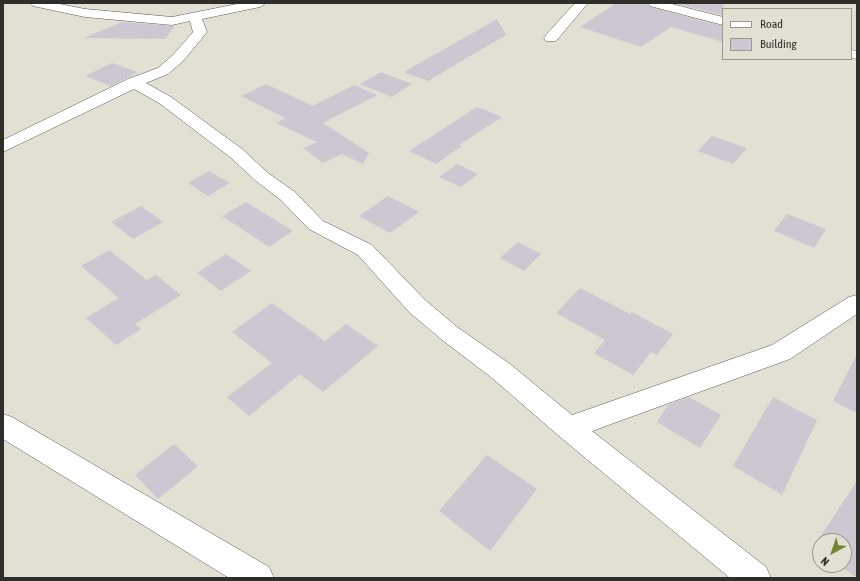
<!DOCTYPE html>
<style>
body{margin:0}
#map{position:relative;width:860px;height:581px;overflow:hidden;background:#e2dfd3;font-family:"Asap Condensed",sans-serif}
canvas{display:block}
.frame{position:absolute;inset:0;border:4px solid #302e2a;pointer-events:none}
.legend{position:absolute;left:722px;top:8px;width:130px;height:52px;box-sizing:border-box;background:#e2dfd3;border:1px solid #9b988f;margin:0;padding:5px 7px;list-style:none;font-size:12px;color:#302e2a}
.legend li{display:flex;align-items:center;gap:8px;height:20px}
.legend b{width:20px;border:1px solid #9b988f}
.north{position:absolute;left:812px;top:533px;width:40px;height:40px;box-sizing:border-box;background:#e2dfd3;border:1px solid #9b988f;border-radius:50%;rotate:220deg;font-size:11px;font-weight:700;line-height:16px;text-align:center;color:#302e2a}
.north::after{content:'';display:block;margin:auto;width:14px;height:18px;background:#748432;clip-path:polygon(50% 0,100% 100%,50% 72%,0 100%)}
</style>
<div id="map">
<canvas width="860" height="581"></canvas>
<div class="frame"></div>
<ul class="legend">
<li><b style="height:5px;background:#fff"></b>Road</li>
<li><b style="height:11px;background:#cdc7d1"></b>Building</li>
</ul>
<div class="north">N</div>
</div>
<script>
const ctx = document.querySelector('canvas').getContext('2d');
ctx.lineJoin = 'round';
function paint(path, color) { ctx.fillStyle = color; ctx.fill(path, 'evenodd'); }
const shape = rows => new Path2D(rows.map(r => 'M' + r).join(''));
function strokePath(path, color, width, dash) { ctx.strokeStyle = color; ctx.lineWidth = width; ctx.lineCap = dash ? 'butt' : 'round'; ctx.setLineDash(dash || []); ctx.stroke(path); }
const building = shape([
 [616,3,647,3,650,7,723,26,723,42,671,27,641,47,580,27],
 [674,3,723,3,723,15],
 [497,19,506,35,428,81,404,72],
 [122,22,172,26,175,26,165,39,84,38],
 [112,63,138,72,111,86,85,76],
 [381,72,412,84,392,97,360,84],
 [266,84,313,106,354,85,377,95,323,123,369,153,363,164,342,154,323,163,303,148,317,142,276,123,285,118,241,96],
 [477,107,502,117,459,145,462,146,436,164,409,151],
 [712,136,747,148,733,164,698,151],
 [457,164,478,174,461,187,439,177],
 [209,171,230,183,208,196,188,183],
 [388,196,419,212,390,233,359,216],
 [246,202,293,231,269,247,222,216],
 [141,206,163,222,133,239,111,222],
 [787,214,826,229,814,248,774,231],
 [518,242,541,254,524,271,500,258],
 [109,250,147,280,156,275,181,295,135,324,141,329,116,345,86,318,119,298,81,266],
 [226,254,251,271,221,291,197,273],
 [580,288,630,314,632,312,673,334,657,355,651,352,633,375,594,353,605,340,556,313],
 [272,303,325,341,346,324,378,346,323,392,300,374,249,416,227,397,272,363,232,332],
 [857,354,857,413,833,401],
 [689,397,721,415,700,448,657,422,668,405],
 [773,397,817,420,782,495,733,466],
 [174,444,198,466,158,499,135,475],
 [487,455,537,489,490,551,439,511],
 [857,481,857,578,839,565,844,565,844,541,820,541,820,551,814,546]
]);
const minor = shape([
 [31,3,55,3,85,9,172,17,242,3,266,3,260,7,202,19,207,32,183,61,168,74,146,83,171,97,242,149,268,173,295,192,323,221,372,245,425,300,457,327,510,364,572,415,772,345,849,297,857,295,857,314,790,359,592,431,766,567,771,578,730,578,559,436,492,378,441,339,409,312,358,255,309,229,281,200,256,181,230,157,159,103,134,89,3,152,3,140,128,79,158,68,173,55,193,32,190,21,172,25,85,17,33,6,31,3],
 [575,3,588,3,556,41,546,41,544,38,546,35,575,3],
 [648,3,668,3,723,17,723,25,650,6,648,3],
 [851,50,857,51,857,59,851,58,851,50],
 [3,414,12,417,269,567,274,578,229,578,3,439,3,414]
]);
paint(building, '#cdc7d1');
strokePath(minor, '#5c594f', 1);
paint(minor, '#fff');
</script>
